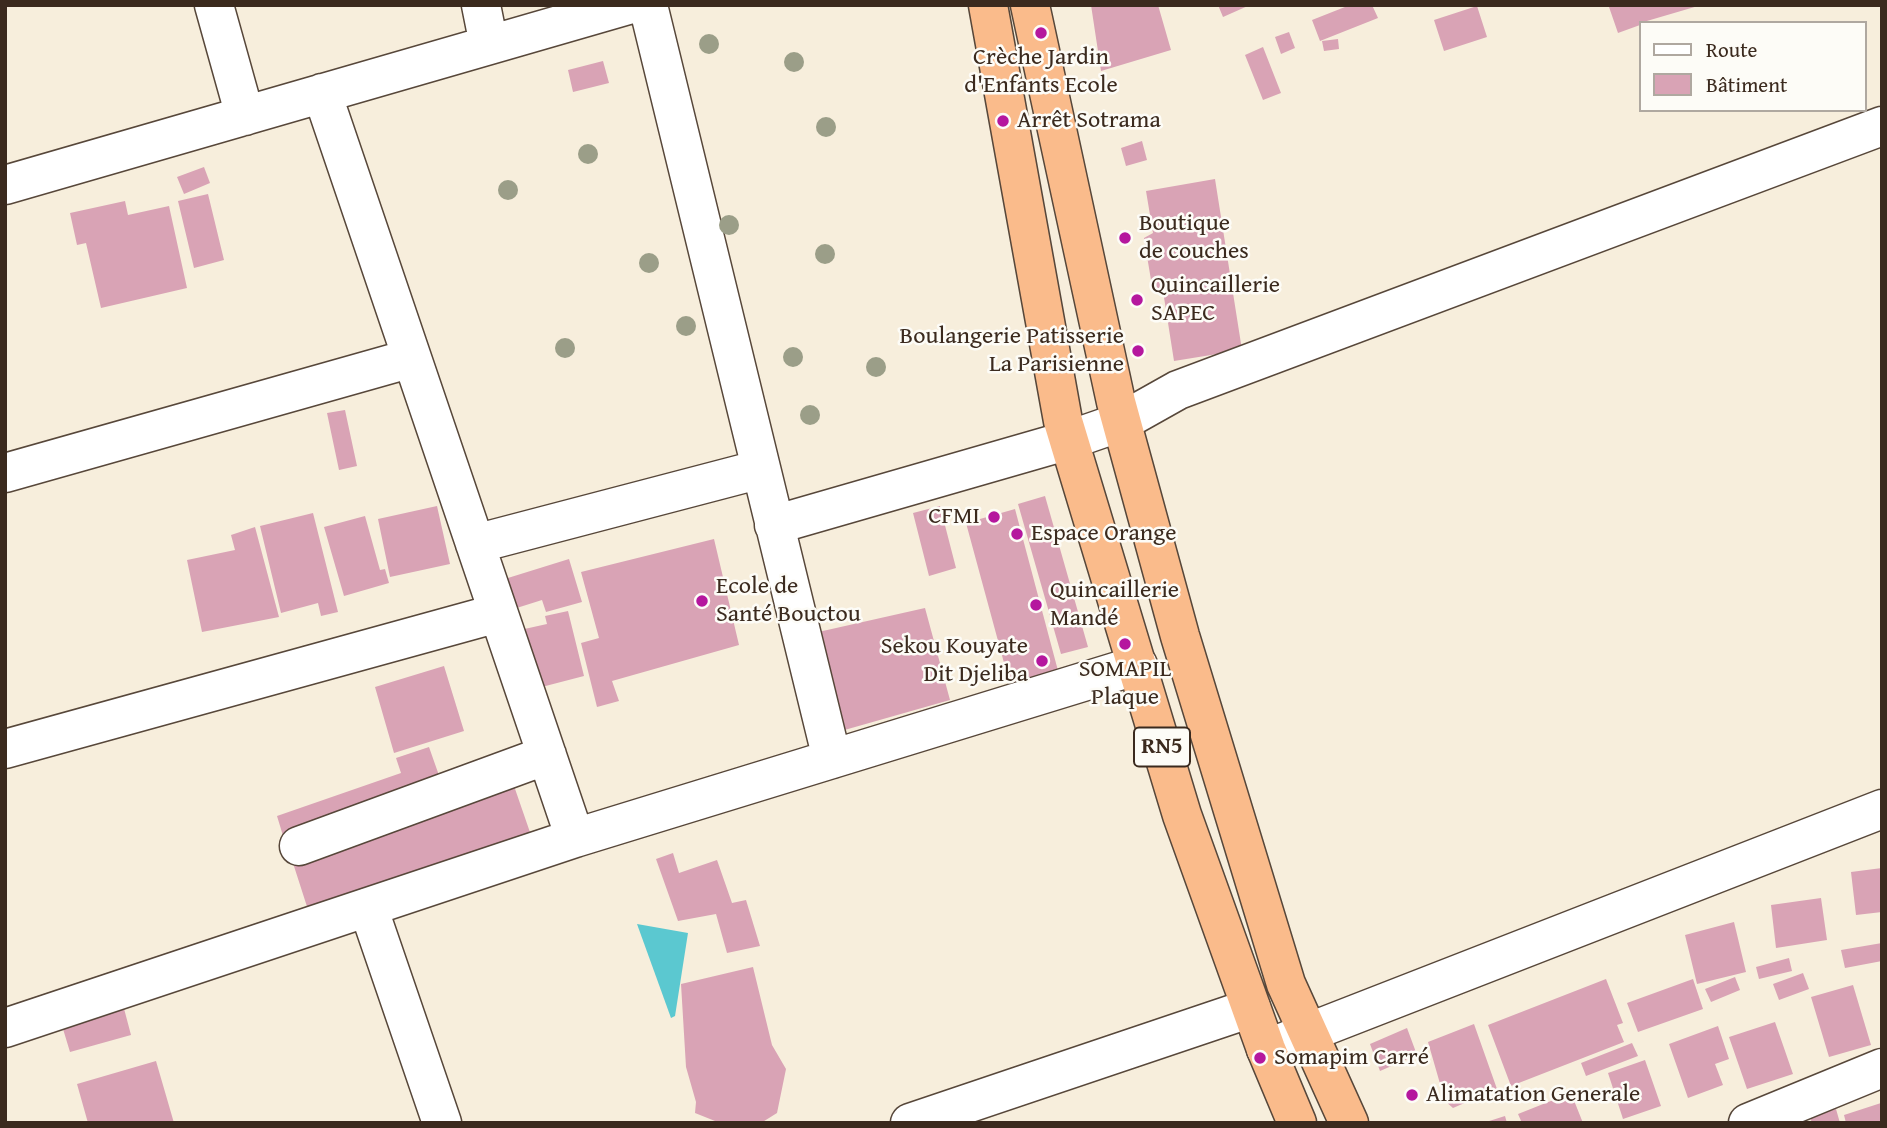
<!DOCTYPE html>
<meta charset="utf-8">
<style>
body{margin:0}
#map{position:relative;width:1887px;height:1128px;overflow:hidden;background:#f7eedc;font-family:"Gentium Book Plus",serif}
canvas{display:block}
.frame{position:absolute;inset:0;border:7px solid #3b2a1e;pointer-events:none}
.legend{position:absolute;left:1639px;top:21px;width:228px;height:91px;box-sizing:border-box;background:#fdfcf7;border:2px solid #afa8a0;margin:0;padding:9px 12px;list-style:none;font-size:21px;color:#3b2a1e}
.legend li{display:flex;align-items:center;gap:14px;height:35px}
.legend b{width:35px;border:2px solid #afa8a0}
</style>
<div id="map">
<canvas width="1887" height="1128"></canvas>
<div class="frame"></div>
<ul class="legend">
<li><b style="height:9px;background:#fff"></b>Route</li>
<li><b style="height:19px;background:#d9a3b5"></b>Bâtiment</li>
</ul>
</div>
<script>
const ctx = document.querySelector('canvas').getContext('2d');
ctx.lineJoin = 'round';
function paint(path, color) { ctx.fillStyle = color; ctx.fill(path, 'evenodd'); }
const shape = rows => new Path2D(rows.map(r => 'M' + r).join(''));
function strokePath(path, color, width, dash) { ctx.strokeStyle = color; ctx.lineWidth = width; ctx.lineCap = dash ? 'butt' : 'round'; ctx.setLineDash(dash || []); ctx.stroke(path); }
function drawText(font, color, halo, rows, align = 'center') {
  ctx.font = font + ' "Gentium Book Plus",serif'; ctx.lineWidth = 5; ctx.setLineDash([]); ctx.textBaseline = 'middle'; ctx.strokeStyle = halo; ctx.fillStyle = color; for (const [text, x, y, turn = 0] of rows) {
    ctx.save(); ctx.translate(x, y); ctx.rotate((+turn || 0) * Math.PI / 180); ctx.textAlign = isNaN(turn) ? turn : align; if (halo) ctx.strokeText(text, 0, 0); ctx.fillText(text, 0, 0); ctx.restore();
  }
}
const water = shape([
 [637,924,688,933,675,1016,671,1018]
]);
const building = shape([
 [1091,5,1158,5,1171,50,1101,71],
 [1218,5,1250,5,1223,17],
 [1350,5,1372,5,1378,18,1320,41,1312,20],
 [1615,5,1698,5,1698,6,1640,23,1640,25,1618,33,1609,7],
 [1477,6,1487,37,1444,51,1434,20],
 [1289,32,1295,48,1281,54,1275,37],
 [1338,39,1339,49,1324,51,1322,41],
 [1263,47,1281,93,1263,100,1245,55],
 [603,61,609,83,573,92,568,70],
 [1142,141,1147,160,1126,166,1121,148],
 [204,167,210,183,184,194,177,177],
 [1215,179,1242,350,1174,361,1163,291,1153,292,1144,238,1153,233,1146,191],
 [208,194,224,260,194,268,178,201],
 [125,201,128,215,169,206,187,288,101,308,86,243,77,245,70,213],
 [345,410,357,466,339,470,327,413],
 [1045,496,1088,647,1061,654,1018,504],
 [437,506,450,564,390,577,378,519],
 [940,506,956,568,929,576,913,513],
 [1015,509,1061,682,1013,696,966,523],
 [313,513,338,612,321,616,318,603,281,613,260,526],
 [365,516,380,570,385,569,389,583,344,596,324,527],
 [255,527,279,617,202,632,187,560,235,550,231,535],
 [714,539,739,645,612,681,619,701,597,707,581,643,599,638,581,572],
 [569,559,582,602,546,612,542,600,504,612,495,582],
 [925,608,950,700,841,731,805,635],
 [568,611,584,676,534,689,520,630,547,624,545,616],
 [444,666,464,731,394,753,375,687],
 [429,747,442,784,284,839,277,816,401,773,396,758],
 [513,783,533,841,311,919,292,860],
 [673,853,679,873,717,860,732,903,746,900,760,946,727,953,716,914,678,921,656,859],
 [1882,868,1882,912,1856,915,1851,872],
 [1821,898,1827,940,1776,948,1771,905],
 [1734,922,1746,972,1697,984,1685,935],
 [1882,943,1882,961,1845,968,1841,950],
 [1789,958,1792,971,1759,979,1756,967],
 [753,967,772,1045,786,1069,777,1113,761,1123,720,1123,695,1113,696,1102,686,1067,681,984],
 [1803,973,1809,989,1779,1000,1773,984],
 [1735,977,1740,990,1711,1002,1705,989],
 [1606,979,1623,1023,1617,1025,1624,1042,1511,1086,1488,1025],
 [1693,979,1703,1009,1638,1032,1627,1003],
 [1853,985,1871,1045,1829,1057,1811,997],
 [122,1001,131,1035,70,1052,60,1019],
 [1775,1022,1793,1074,1747,1089,1729,1037],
 [1474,1024,1497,1089,1453,1108,1445,1101,1428,1042],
 [1718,1026,1729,1059,1715,1064,1723,1085,1688,1098,1669,1044],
 [1407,1028,1417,1055,1380,1071,1370,1044],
 [1632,1043,1638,1056,1586,1076,1581,1063],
 [1645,1060,1661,1106,1623,1119,1608,1073],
 [156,1061,174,1123,88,1123,77,1084],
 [1571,1093,1583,1123,1522,1123,1518,1114],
 [1881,1103,1882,1123,1846,1123,1844,1115],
 [1836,1109,1840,1123,1812,1123,1810,1117],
 [1505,1116,1507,1123,1487,1123,1486,1122]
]);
const minor = shape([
 [214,5,245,116],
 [481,5,489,45],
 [648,5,832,759],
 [322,93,575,838],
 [5,185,628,5],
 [5,473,412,358],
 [774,525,1069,440,1121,422,1178,390,1882,126],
 [475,544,761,469],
 [5,749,498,613],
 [299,846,547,755],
 [368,907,442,1123],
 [5,1028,575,838,1138,665],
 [1266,1049,1882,809],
 [910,1123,1251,1008],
 [1748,1123,1882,1068]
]);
const highway = shape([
 [988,5,1063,421,1182,815,1266,1049,1297,1123],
 [1030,5,1116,402,1180,636,1286,984,1349,1123]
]);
const trees = [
 [709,44],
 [794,62],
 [826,127],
 [588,154],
 [508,190],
 [729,225],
 [825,254],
 [649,263],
 [686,326],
 [565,348],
 [793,357],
 [876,367],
 [810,415]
];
const markers = [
 [1041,33,7,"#b5179e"],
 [1003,121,7,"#b5179e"],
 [1125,238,7,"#b5179e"],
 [1137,300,7,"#b5179e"],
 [1138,351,7,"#b5179e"],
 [994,517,7,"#b5179e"],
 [1017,534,7,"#b5179e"],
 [702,601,7,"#b5179e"],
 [1036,605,7,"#b5179e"],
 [1125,644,7,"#b5179e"],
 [1042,661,7,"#b5179e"],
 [1260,1058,7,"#b5179e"],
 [1412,1095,7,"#b5179e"]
];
const shields = [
 [1162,747,56]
];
const shieldNames = [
 ["RN5",1162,747]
];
const poiNames = [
 ["Crèche Jardin",1041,58,"center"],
 ["d'Enfants Ecole",1041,86,"center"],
 ["Arrêt Sotrama",1017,121],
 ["Boutique",1139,224],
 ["de couches",1139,252],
 ["Quincaillerie",1151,286],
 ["SAPEC",1151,314],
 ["Boulangerie Patisserie",1124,337,"right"],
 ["La Parisienne",1124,365,"right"],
 ["CFMI",980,517,"right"],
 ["Espace Orange",1031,534],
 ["Ecole de",716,587],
 ["Santé Bouctou",716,615],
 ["Quincaillerie",1050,591],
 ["Mandé",1050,619],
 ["Sekou Kouyate",1028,647,"right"],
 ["Dit Djeliba",1028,675,"right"],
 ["SOMAPIL",1125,670,"center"],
 ["Plaque",1125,698,"center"],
 ["Somapim Carré",1274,1058],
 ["Alimatation Generale",1426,1095]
];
paint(water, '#5bc8d0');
paint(building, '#d9a3b5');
strokePath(minor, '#57473a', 41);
strokePath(highway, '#57473a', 41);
strokePath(minor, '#fff', 38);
strokePath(highway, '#fabb8b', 38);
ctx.fillStyle = '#9b9e88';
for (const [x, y] of trees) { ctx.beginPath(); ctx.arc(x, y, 10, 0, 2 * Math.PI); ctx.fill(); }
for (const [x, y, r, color] of markers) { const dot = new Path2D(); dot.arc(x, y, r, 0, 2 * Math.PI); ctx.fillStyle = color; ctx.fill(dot); strokePath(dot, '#fdfcf7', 2.5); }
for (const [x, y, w] of shields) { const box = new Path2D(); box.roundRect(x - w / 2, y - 19.5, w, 39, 5); ctx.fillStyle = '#fdfcf7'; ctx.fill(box); strokePath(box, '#3b2a1e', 2); }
drawText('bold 23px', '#3b2a1e', null, shieldNames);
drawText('24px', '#3b2a1e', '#fdfcf7', poiNames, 'left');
</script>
